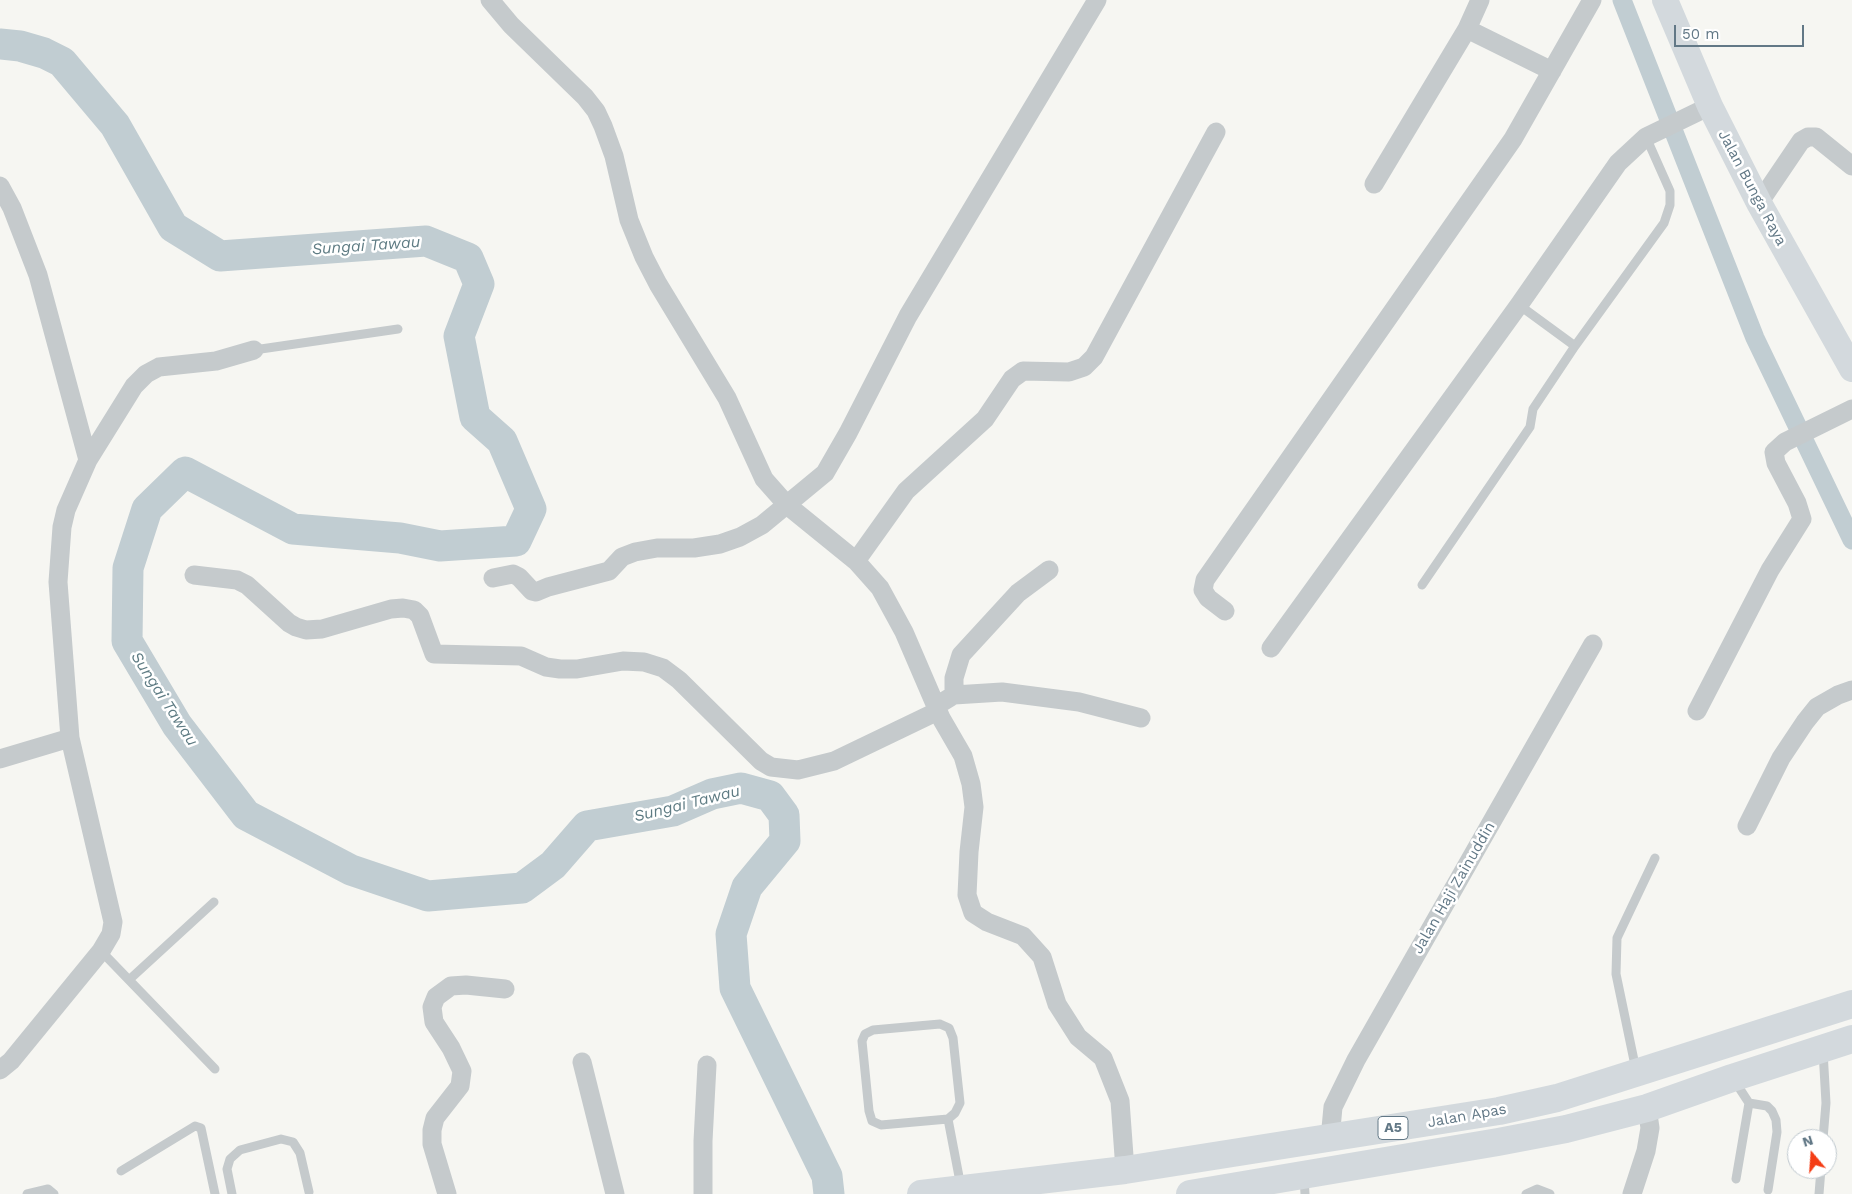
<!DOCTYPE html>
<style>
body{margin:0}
#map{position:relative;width:1852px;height:1194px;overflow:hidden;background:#f6f6f2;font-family:"Work Sans",sans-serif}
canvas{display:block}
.north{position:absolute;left:1787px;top:1129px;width:50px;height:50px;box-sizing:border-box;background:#fff;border:1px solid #c0c9cf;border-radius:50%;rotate:342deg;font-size:14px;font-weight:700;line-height:20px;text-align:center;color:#627886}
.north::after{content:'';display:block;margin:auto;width:18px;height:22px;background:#f43d15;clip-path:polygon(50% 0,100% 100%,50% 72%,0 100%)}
.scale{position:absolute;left:1674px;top:25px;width:130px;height:22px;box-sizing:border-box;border:2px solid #627886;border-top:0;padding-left:6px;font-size:15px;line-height:18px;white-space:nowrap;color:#627886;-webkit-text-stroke:4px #fff;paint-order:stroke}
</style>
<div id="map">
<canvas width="1852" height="1194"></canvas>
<div class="north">N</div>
<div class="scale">50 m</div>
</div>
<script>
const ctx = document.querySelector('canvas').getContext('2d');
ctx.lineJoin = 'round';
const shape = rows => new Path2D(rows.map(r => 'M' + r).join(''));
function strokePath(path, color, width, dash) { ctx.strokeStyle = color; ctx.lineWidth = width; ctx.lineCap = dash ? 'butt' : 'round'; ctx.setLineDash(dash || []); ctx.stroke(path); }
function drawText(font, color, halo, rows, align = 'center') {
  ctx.font = font + ' "Work Sans",sans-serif'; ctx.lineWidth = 5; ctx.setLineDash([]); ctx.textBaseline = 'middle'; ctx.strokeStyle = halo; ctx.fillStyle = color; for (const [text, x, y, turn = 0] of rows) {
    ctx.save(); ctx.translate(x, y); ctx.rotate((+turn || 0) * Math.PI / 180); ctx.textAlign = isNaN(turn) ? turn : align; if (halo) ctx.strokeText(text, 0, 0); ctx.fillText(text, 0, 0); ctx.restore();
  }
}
const canal = shape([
 [1622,0,1755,338,1852,540]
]);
const river = shape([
 [0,44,20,46,44,53,62,62,115,125,173,227,220,256,426,241,468,258,479,284,459,336,475,417,502,441,531,509,516,541,440,546,400,538,293,529,185,472,147,509,128,568,127,641,177,725,246,815,351,870,428,896,522,888,553,865,587,826,673,811,712,794,741,788,770,796,784,815,785,841,747,887,731,934,735,988,827,1176,829,1194]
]);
const lane = shape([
 [1519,305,1575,346],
 [254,350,398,329],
 [1422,585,1530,427,1533,409,1575,346,1664,223,1670,205,1670,191,1646,137],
 [101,951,215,1069],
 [130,979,214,902],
 [940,1024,949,1028,953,1038,960,1103,955,1113,948,1119,881,1125,872,1121,869,1111,862,1041,865,1034,873,1030,940,1024],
 [1636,1070,1616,974,1617,938,1655,858],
 [1734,1080,1749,1103,1736,1179],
 [1749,1103,1767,1106,1772,1111,1776,1120,1777,1132,1768,1190],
 [948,1119,961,1187],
 [1823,1139,1826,1103,1823,1051],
 [121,1171,195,1126,201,1128,215,1194],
 [1304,1177,1305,1194],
 [27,1194,48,1189,54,1194],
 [232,1194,227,1169,230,1159,240,1150,281,1139,293,1142,300,1153,309,1192],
 [1526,1194,1537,1189,1550,1194],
 [1819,1194,1821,1169]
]);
const street = shape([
 [490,0,511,25,585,97,596,111,603,126,614,156,629,220,644,257,658,284,727,398,764,479,787,505,856,561,880,588,904,632,941,718,963,756,971,784,974,807,969,852,967,895,973,913,987,922,1023,936,1042,957,1057,1004,1078,1037,1103,1058,1120,1101,1125,1170],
 [1467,29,1552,71],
 [1374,184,1467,29,1480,0],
 [0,186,12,208,38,275,88,460],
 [1759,203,1801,141,1808,137,1816,137,1852,166],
 [856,561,906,491,985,419,1012,379,1023,371,1069,372,1084,367,1094,357,1216,132],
 [194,575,237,580,247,585,289,623,296,627,306,630,322,629,391,609,403,608,414,610,420,616,434,654,521,656,546,667,560,669,577,669,623,661,644,662,663,668,679,680,761,761,771,767,798,770,834,761,938,711],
 [493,578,513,574,519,577,532,591,536,592,548,587,609,571,622,557,635,552,657,548,694,548,720,544,740,537,762,525,825,473,848,433,908,316,1097,0],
 [1225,611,1208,598,1203,590,1205,580,1513,139,1592,0],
 [1271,648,1519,305,1618,163,1646,137,1710,106],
 [954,695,954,678,961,655,1018,593,1049,570],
 [936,706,954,695,1002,692,1079,702,1141,718],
 [1697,711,1770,570,1802,519,1797,503,1776,463,1774,452,1785,442,1852,409],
 [0,759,70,738],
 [1747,826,1781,758,1805,722,1817,707,1838,695,1852,690],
 [582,1062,615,1194],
 [0,1070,11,1061,101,951,111,934,113,922,70,738,58,582,62,527,66,510,88,460,134,386,146,374,159,367,216,361,254,350],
 [1330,1139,1333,1107,1356,1060,1593,644],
 [447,1194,432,1144,432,1130,435,1118,460,1086,462,1071,451,1048,434,1022,432,1007,436,997,451,986,466,985,505,989],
 [703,1194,703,1141,707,1065],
 [1632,1194,1646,1151,1650,1128,1647,1108]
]);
const secondary = shape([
 [1665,0,1710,106,1759,203,1852,369]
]);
const highway = shape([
 [921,1194,1125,1170,1499,1111,1557,1098,1852,1004],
 [1190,1194,1498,1142,1566,1129,1647,1108,1732,1078,1852,1039]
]);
const shields = [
 [1393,1128,30]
];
const shieldNames = [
 ["A5",1393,1128]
];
const streetNames = [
 ["Jalan Bunga Raya",1752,188,62],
 ["Jalan Haji Zainuddin",1454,888,-60],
 ["Jalan Apas",1467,1116,-10]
];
const waterNames = [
 ["Sungai Tawau",366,246,-4],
 ["Sungai Tawau",164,699,57],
 ["Sungai Tawau",687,804,-14]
];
strokePath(canal, '#c1cdd2', 19);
strokePath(river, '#c1cdd2', 31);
strokePath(lane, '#c5cacc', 9);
strokePath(street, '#c5cacc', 19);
strokePath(secondary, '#d3d9dd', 26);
strokePath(highway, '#d3d9dd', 28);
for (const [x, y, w] of shields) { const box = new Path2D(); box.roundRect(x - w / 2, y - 11.5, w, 23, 4); ctx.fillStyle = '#fff'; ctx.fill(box); strokePath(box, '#627886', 1); }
drawText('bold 14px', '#627886', null, shieldNames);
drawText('15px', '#627886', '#fff', streetNames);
drawText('italic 16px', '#5e7b83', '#fff', waterNames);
</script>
